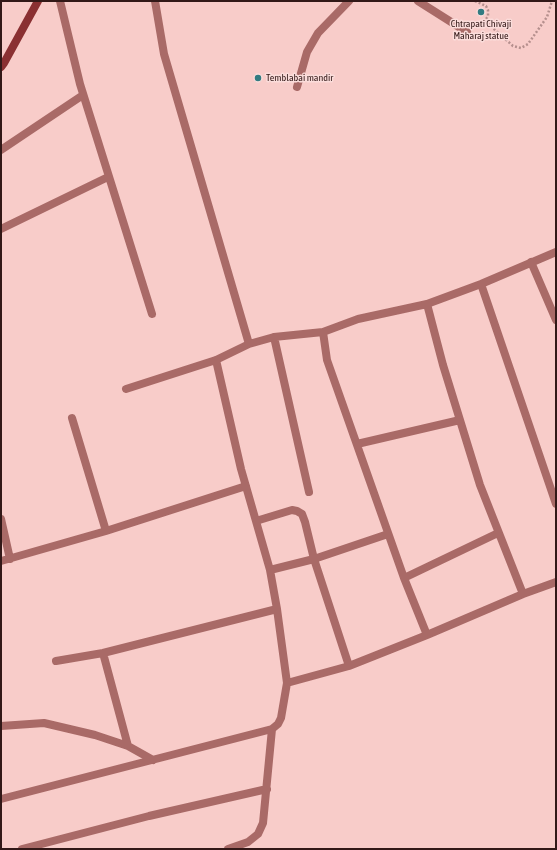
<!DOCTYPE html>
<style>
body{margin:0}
#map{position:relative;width:557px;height:850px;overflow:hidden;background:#f8ccc9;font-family:"Asap Condensed",sans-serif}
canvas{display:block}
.frame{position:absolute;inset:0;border:2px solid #321817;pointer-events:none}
</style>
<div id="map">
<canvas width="557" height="850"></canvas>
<div class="frame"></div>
</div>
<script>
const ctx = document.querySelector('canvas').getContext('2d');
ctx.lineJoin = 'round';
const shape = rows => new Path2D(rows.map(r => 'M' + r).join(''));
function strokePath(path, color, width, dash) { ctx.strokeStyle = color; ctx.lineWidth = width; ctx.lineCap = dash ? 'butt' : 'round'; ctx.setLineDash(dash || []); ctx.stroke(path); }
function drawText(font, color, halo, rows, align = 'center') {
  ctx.font = font + ' "Asap Condensed",sans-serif'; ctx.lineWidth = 3; ctx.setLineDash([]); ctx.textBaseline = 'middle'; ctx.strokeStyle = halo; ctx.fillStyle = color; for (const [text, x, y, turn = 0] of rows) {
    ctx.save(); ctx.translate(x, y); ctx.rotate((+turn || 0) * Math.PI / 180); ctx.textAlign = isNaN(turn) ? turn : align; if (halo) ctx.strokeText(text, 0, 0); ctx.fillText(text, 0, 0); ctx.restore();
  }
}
const path = shape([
 [475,1,486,6,488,10,488,16,485,21,513,46,521,48,528,44,547,17,552,1]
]);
const street = shape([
 [60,1,80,84,152,314],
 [155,1,164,54,249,344],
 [418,1,467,32],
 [297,87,307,52,318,33,349,1],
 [1,150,83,95],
 [1,229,108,177],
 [531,262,556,320],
 [481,284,556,504],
 [427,304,443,365,480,485,523,594],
 [323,332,327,360,404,578,427,635],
 [274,337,309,492],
 [126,389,216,360,249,344,274,337,323,332,358,319,427,304,481,284,556,252],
 [72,418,106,531],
 [357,444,460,420],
 [1,519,10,559],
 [256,521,292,510,297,511,302,514,305,522,314,559,349,666],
 [1,561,106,531,246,486],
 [270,570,314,559,388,534],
 [404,578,498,533],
 [103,653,128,746],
 [56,661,103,653,277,609],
 [287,683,349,666,427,635,523,594,556,582],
 [1,726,44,723,95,735,128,746,153,760],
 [1,799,272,729,278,724,281,718,287,683,277,609,270,570,241,469,216,360],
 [22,849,149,816,267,789],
 [228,849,248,842,258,834,263,823,272,729]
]);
const secondary = shape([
 [1,67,4,63,38,1]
]);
const markers = [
 [481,12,4,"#327b81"],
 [258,78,4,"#327b81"]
];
const poiNames = [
 ["Chtrapati Chivaji",481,24],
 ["Maharaj statue",481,36],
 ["Temblabai mandir",266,78,"left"]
];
strokePath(path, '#b58f8d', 2.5, [2, 2]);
strokePath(street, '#a96a67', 8);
strokePath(secondary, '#8a3032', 8);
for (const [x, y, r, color] of markers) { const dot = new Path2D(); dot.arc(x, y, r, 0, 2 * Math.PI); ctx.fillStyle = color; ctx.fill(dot); strokePath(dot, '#fbdddb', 1.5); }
drawText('10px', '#321817', '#fbdddb', poiNames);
</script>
